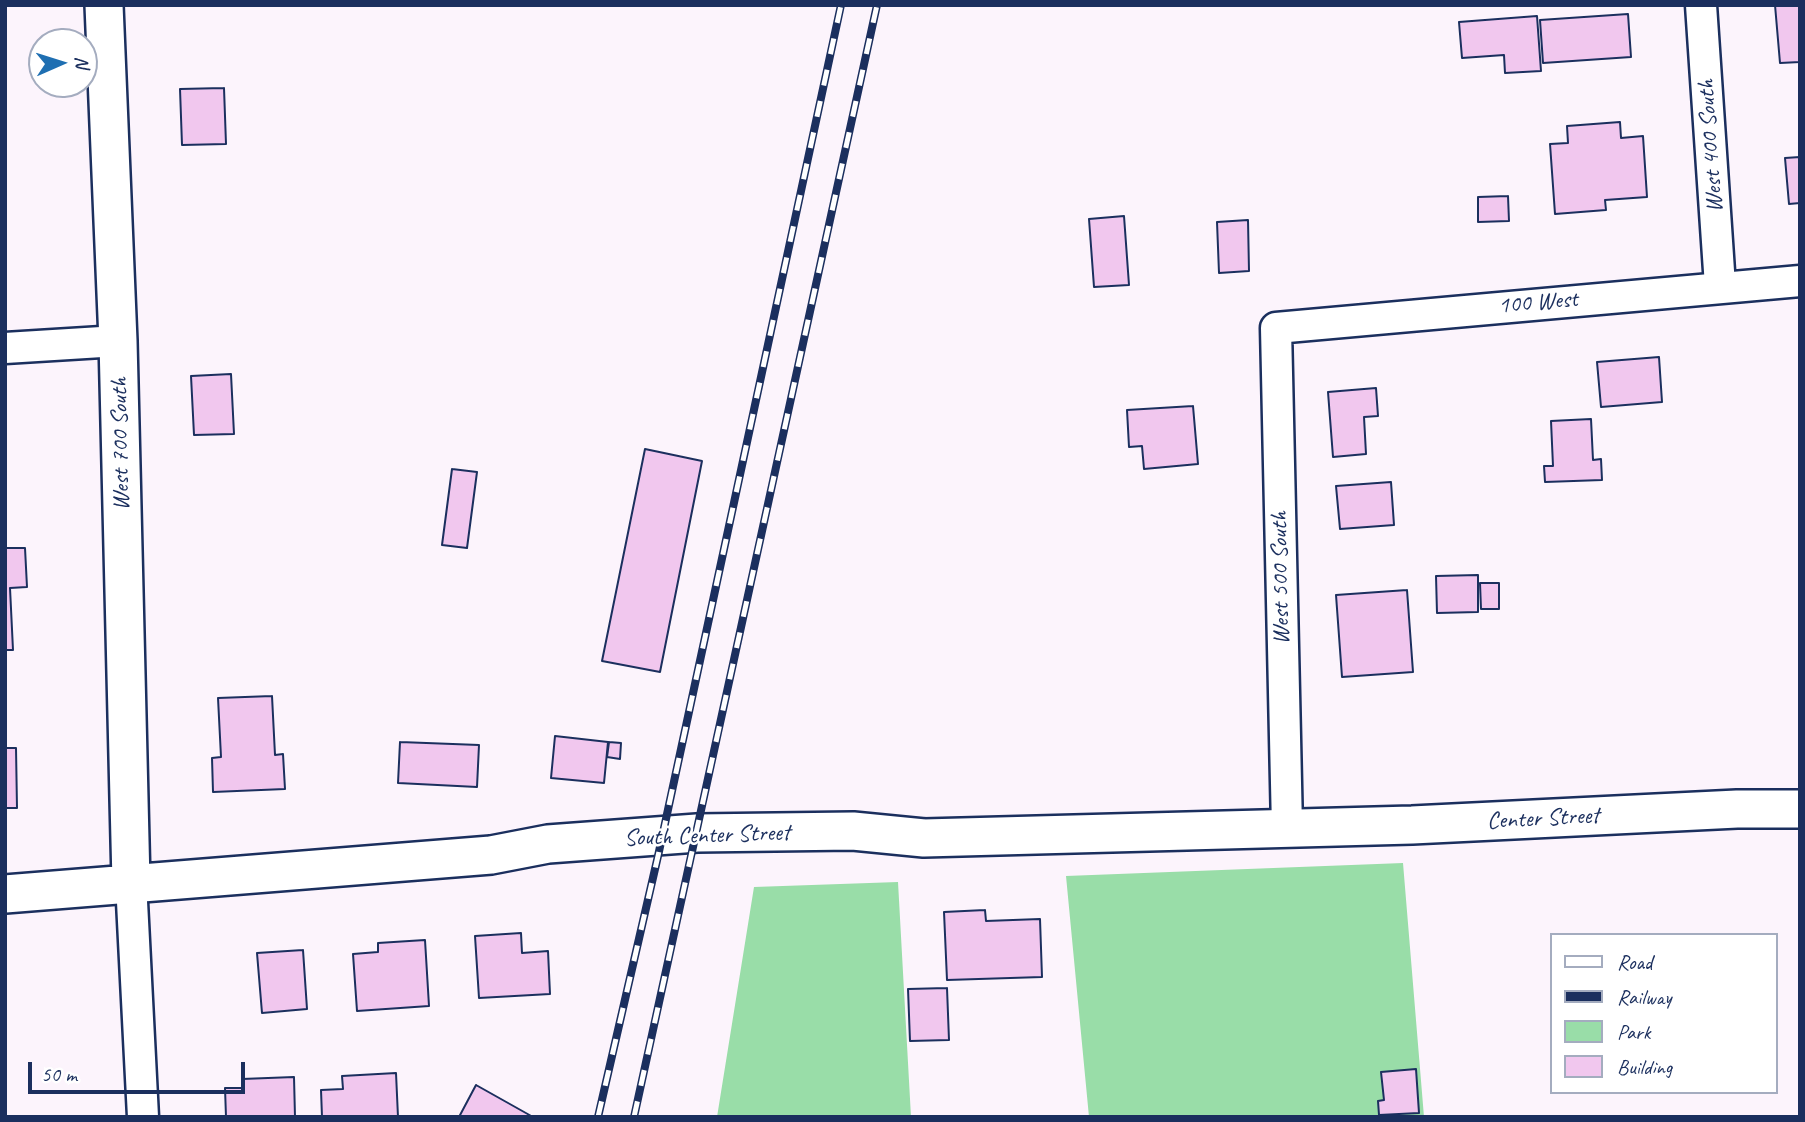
<!DOCTYPE html>
<style>
body{margin:0}
#map{position:relative;width:1805px;height:1122px;overflow:hidden;background:#fcf4fc;font-family:Caveat,sans-serif}
canvas{display:block}
.frame{position:absolute;inset:0;border:7px solid #1b2f5e;pointer-events:none}
.legend{position:absolute;left:1550px;top:933px;width:228px;height:161px;box-sizing:border-box;background:#fff;border:2px solid #a4acbf;margin:0;padding:9px 12px;list-style:none;font-size:21px;color:#1b2f5e}
.legend li{display:flex;align-items:center;gap:14px;height:35px}
.legend b{width:35px;border:2px solid #a4acbf}
.north{position:absolute;left:28px;top:28px;width:70px;height:70px;box-sizing:border-box;background:#fff;border:2px solid #a4acbf;border-radius:50%;rotate:87deg;font-size:19px;font-weight:700;line-height:28px;text-align:center;color:#1b2f5e}
.north::after{content:'';display:block;margin:auto;width:24px;height:32px;background:#1f6fb2;clip-path:polygon(50% 0,100% 100%,50% 72%,0 100%)}
.scale{position:absolute;left:28px;top:1062px;width:217px;height:32px;box-sizing:border-box;border:4px solid #1b2f5e;border-top:0;padding-left:9px;font-size:21px;line-height:24px;white-space:nowrap;color:#1b2f5e;-webkit-text-stroke:5px #fff;paint-order:stroke}
</style>
<div id="map">
<canvas width="1805" height="1122"></canvas>
<div class="frame"></div>
<ul class="legend">
<li><b style="height:9px;background:#fff"></b>Road</li>
<li><b style="height:9px;background:#1b2f5e"></b>Railway</li>
<li><b style="height:19px;background:#99dda8"></b>Park</li>
<li><b style="height:19px;background:#f1c7ee"></b>Building</li>
</ul>
<div class="north">N</div>
<div class="scale">50 m</div>
</div>
<script>
const ctx = document.querySelector('canvas').getContext('2d');
ctx.lineJoin = 'round';
function paint(path, color) { ctx.fillStyle = color; ctx.fill(path, 'evenodd'); }
const shape = rows => new Path2D(rows.map(r => 'M' + r).join(''));
function strokePath(path, color, width, dash) { ctx.strokeStyle = color; ctx.lineWidth = width; ctx.lineCap = dash ? 'butt' : 'round'; ctx.setLineDash(dash || []); ctx.stroke(path); }
function drawText(font, color, halo, rows, align = 'center') {
  ctx.font = font + ' Caveat,sans-serif'; ctx.lineWidth = 5; ctx.setLineDash([]); ctx.textBaseline = 'middle'; ctx.strokeStyle = halo; ctx.fillStyle = color; for (const [text, x, y, turn = 0] of rows) {
    ctx.save(); ctx.translate(x, y); ctx.rotate((+turn || 0) * Math.PI / 180); ctx.textAlign = isNaN(turn) ? turn : align; if (halo) ctx.strokeText(text, 0, 0); ctx.fillText(text, 0, 0); ctx.restore();
  }
}
const green = shape([
 [1403,863,1424,1117,1089,1117,1066,876],
 [898,882,911,1117,717,1117,754,887]
]);
const building = shape([
 [1775,5,1800,5,1800,62,1780,63,1775,5],
 [1628,14,1631,57,1543,63,1540,20,1628,14],
 [1537,16,1541,71,1505,73,1504,55,1462,58,1459,22,1537,16],
 [224,88,226,144,182,145,180,89,224,88],
 [1620,122,1621,138,1643,136,1647,197,1605,200,1606,210,1555,214,1550,144,1568,143,1567,126,1620,122],
 [1800,157,1800,203,1789,204,1785,158,1800,157],
 [1508,196,1509,221,1478,222,1478,197,1508,196],
 [1124,216,1129,285,1094,287,1089,219,1124,216],
 [1248,220,1249,271,1219,273,1217,222,1248,220],
 [1659,357,1662,402,1601,407,1597,362,1659,357],
 [231,374,234,434,194,435,191,376,231,374],
 [1376,388,1378,416,1364,417,1366,454,1333,457,1328,392,1376,388],
 [1193,406,1198,464,1144,469,1142,446,1129,447,1127,410,1193,406],
 [1591,419,1593,460,1601,459,1602,480,1545,482,1544,466,1553,466,1551,421,1591,419],
 [645,449,702,461,660,672,602,661,645,449],
 [452,469,477,472,467,548,442,545,452,469],
 [1391,482,1394,525,1340,529,1336,486,1391,482],
 [5,548,25,548,27,587,10,588,13,650,5,650,5,548],
 [1478,575,1478,612,1437,613,1436,576,1478,575],
 [1480,583,1499,583,1499,609,1481,609,1480,583],
 [1407,590,1413,672,1342,677,1336,595,1407,590],
 [272,696,275,755,283,754,285,789,213,792,212,758,221,757,218,698,272,696],
 [555,736,608,742,604,783,551,778,555,736],
 [400,742,479,745,477,787,398,783,400,742],
 [609,742,621,743,620,759,607,757,609,742],
 [5,748,16,748,17,808,5,808,5,748],
 [985,910,986,921,1040,919,1042,977,947,980,944,912,985,910],
 [521,933,522,953,548,951,550,994,479,998,475,936,521,933],
 [425,940,429,1006,357,1011,353,954,378,952,378,943,425,940],
 [303,950,307,1009,262,1013,257,953,303,950],
 [947,988,949,1040,910,1041,908,989,947,988],
 [1416,1069,1419,1113,1379,1115,1378,1101,1384,1100,1381,1072,1416,1069],
 [396,1073,398,1117,322,1117,321,1090,343,1089,342,1076,396,1073],
 [294,1077,295,1117,226,1117,225,1088,242,1088,242,1079,294,1077],
 [476,1085,533,1117,459,1117,476,1085]
]);
const minor = shape([
 [1701,5,1720,286],
 [5,348,118,341],
 [1287,828,1276,328,1800,281],
 [131,882,143,1117]
]);
const tertiary = shape([
 [104,5,118,341,131,882],
 [5,894,491,855,548,844,697,833,853,831,924,838,1412,825,1737,809,1800,809]
]);
const rail = shape([
 [598,1117,658,856,841,5],
 [634,1117,877,5]
]);
const streetNames = [
 ["West 400 South",1711,146,-94],
 ["100 West",1538,303,-5],
 ["West 700 South",121,444,-91],
 ["West 500 South",1281,578,-91],
 ["Center Street",1543,819,-3],
 ["South Center Street",707,836,-2]
];
paint(green, '#99dda8');
paint(building, '#f1c7ee');
strokePath(building, '#1b2f5e', 2);
strokePath(minor, '#1b2f5e', 35);
strokePath(tertiary, '#1b2f5e', 42);
strokePath(minor, '#fff', 30);
strokePath(tertiary, '#fff', 37);
strokePath(rail, '#1b2f5e', 8);
strokePath(rail, '#fff', 5, [16]);
drawText('24px', '#1b2f5e', '#fff', streetNames);
</script>
